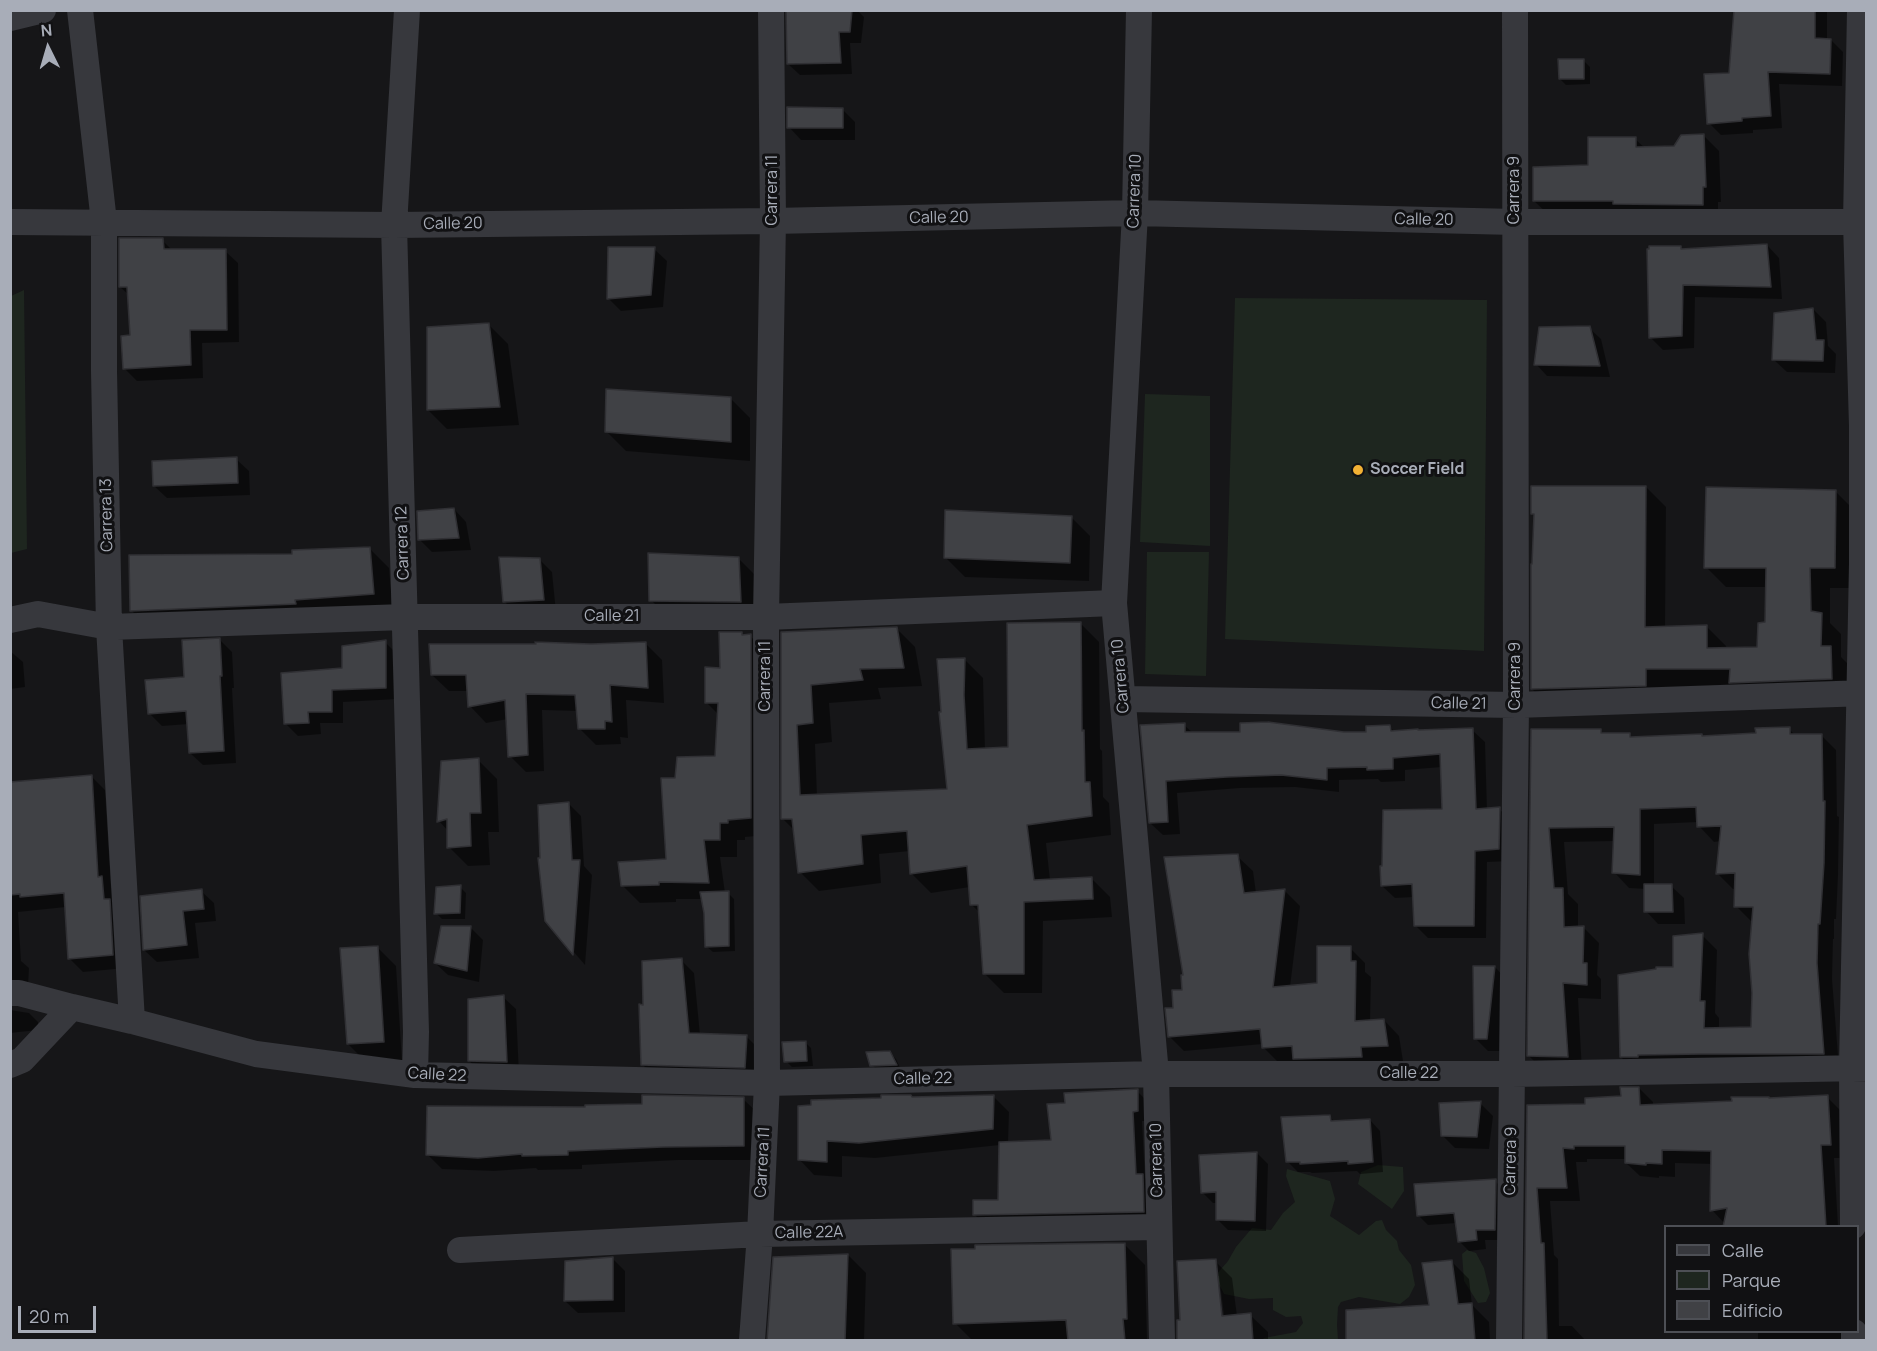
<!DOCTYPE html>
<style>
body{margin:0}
#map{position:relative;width:1877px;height:1351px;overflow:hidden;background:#161618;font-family:Manrope,sans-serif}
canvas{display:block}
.frame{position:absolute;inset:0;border:12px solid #a8adb8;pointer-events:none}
.legend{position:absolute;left:1664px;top:1225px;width:195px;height:108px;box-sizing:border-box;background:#111113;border:2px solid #4d4f55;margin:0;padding:8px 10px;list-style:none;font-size:18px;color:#a8adb8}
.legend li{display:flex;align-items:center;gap:12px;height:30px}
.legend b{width:30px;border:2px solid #4d4f55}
.north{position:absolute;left:18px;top:18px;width:60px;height:60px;-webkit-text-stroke:4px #111113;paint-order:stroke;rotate:355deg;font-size:16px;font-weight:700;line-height:24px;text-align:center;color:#a8adb8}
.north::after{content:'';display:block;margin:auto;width:21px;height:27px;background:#a8adb8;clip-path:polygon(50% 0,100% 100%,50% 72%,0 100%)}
.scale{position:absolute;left:18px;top:1306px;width:78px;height:27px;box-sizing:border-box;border:3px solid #a8adb8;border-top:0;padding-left:8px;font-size:18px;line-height:21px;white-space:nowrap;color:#a8adb8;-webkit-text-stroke:4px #111113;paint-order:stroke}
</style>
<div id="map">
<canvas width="1877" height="1351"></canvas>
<div class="frame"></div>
<ul class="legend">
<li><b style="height:8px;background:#37383d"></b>Calle</li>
<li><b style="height:16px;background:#1e261f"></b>Parque</li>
<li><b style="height:16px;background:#404145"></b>Edificio</li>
</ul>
<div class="north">N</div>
<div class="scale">20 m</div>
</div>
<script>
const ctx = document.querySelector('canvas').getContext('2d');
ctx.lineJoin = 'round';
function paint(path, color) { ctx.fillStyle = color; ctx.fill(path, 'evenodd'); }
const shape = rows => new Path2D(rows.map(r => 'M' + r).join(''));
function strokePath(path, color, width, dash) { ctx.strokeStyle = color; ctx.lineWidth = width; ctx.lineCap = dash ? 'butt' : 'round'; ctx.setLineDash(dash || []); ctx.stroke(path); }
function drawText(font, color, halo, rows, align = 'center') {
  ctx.font = font + ' Manrope,sans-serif'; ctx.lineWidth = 6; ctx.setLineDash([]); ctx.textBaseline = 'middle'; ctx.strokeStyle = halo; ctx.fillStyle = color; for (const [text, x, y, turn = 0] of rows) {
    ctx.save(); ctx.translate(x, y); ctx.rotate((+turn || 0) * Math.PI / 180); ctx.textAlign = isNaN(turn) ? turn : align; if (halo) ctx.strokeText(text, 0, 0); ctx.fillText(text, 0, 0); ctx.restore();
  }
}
const green = shape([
 [24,290,27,549,11,553,11,296],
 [1235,298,1487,300,1484,651,1225,639],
 [1145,394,1210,396,1210,546,1140,542],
 [1147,552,1209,552,1206,676,1145,674],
 [1378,1165,1403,1167,1404,1191,1392,1209,1358,1184,1361,1172],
 [1287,1169,1330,1181,1335,1199,1330,1216,1359,1235,1376,1221,1382,1220,1386,1230,1397,1241,1399,1250,1411,1265,1415,1285,1409,1297,1400,1304,1359,1297,1341,1302,1338,1307,1337,1325,1338,1340,1262,1340,1264,1338,1296,1332,1303,1323,1301,1316,1286,1317,1273,1310,1273,1298,1249,1299,1224,1294,1215,1276,1228,1261,1236,1247,1252,1228,1271,1230,1283,1213,1295,1202,1286,1176],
 [1467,1250,1476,1253,1484,1268,1490,1293,1486,1302,1478,1303,1464,1281,1462,1254]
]);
const shadow = shape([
 [788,10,857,10,864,17,861,43,850,43,852,74,800,75,788,64],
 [1736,10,1827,10,1827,40,1831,40,1843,52,1842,86,1779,84,1782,128,1753,130,1753,133,1721,135,1709,123,1730,74],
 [1584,61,1590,67,1590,84,1566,85,1560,79],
 [842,109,855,122,855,140,801,140,789,127],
 [1703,135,1719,151,1721,202,1718,202,1718,220,1550,216,1534,201,1635,139,1645,148,1675,148],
 [162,240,173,251,225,251,238,263,239,342,202,343,203,378,137,381,124,368,131,337,129,295,120,287],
 [1767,245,1779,258,1782,299,1695,297,1694,348,1663,350,1651,338,1680,247,1684,251],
 [654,249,667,261,663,307,621,311,608,298],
 [1813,309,1826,322,1828,346,1836,354,1835,373,1787,372,1774,360],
 [489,325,508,344,519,425,447,429,428,410],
 [1589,328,1601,339,1610,377,1547,376,1536,364],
 [731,399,750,418,750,461,626,451,607,432],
 [236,459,249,471,250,495,167,498,154,486],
 [1646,487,1666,507,1665,628,1706,626,1726,646,1726,650,1758,649,1766,624,1767,587,1726,587,1706,567,1835,491,1855,511,1855,588,1830,588,1830,623,1841,634,1841,657,1851,667,1851,699,1552,709,1532,689,1535,517,1532,514],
 [454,509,466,522,471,550,432,552,419,539],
 [1071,517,1090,536,1089,581,965,577,946,558],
 [370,549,389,568,393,613,151,630,132,611,294,555],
 [539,559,552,572,556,612,517,614,504,601],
 [739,559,758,578,759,621,670,619,651,600],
 [1080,623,1099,642,1100,749,1102,751,1103,797,1109,803,1111,835,1046,843,1050,880,1091,878,1110,897,1112,917,1043,921,1042,993,1004,993,985,974,980,913,971,904,970,887,931,893,912,874,910,851,879,854,881,883,819,891,800,872,795,831,783,819,783,633,896,628,915,647,922,686,878,688,881,699,829,703,832,742,815,744,817,796,949,791,943,713,964,659,983,678,985,750,1009,748],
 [741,633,744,636,750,636,768,653,768,835,745,837,745,840,737,840,737,857,720,857,725,893,728,893,734,899,735,951,713,952,707,947,703,899,676,899,676,902,640,903,622,885,667,861,677,779,716,757,719,715,706,702],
 [220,640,232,652,234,688,232,688,236,763,203,765,190,753,189,724,162,726,149,713,185,678],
 [385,642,397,654,398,699,343,702,343,723,320,723,321,734,298,736,286,724,343,670],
 [645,643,662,660,664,703,626,700,628,738,620,737,621,744,596,745,579,728,578,711,542,710,544,771,526,772,510,756,508,719,486,723,470,706,469,691,449,691,432,675,591,645],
 [10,651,23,662,25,687,10,689],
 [1184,725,1193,733,1368,733,1390,727,1395,732,1472,730,1485,742,1487,810,1499,809,1512,821,1511,861,1487,862,1486,938,1428,938,1415,925,1414,897,1395,898,1382,886,1444,811,1442,767,1405,770,1405,781,1381,782,1378,779,1339,780,1339,792,1295,787,1240,788,1177,793,1180,834,1163,835,1150,823],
 [1789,729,1795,735,1821,735,1836,750,1837,816,1839,817,1838,875,1836,919,1834,919,1834,939,1833,939,1832,979,1839,1068,1636,1072,1621,1057,1674,969,1702,935,1717,950,1715,1013,1719,1018,1719,1030,1752,1029,1753,921,1751,921,1736,906,1736,889,1733,889,1718,874,1721,841,1714,842,1699,826,1698,822,1654,824,1654,886,1671,886,1684,898,1685,924,1658,924,1646,911,1646,889,1629,888,1614,872,1615,841,1564,842,1568,894,1578,904,1578,928,1584,928,1599,943,1597,975,1601,979,1601,999,1578,998,1582,1071,1544,1071,1529,1056,1532,730,1600,730,1605,735,1629,734,1633,738,1703,738,1757,734],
 [478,760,497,779,499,832,488,832,490,865,468,866,449,847,448,831,439,821],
 [91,776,105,790,111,887,115,892,126,968,83,972,69,958,66,907,18,912,21,961,29,968,28,987,10,986,10,783],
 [569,804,581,816,584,866,592,875,585,965,547,921],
 [1237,856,1253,871,1256,893,1285,891,1300,906,1290,987,1318,984,1350,948,1365,963,1365,972,1371,977,1370,1022,1384,1020,1399,1036,1403,1061,1279,1063,1263,1047,1263,1044,1184,1051,1169,1036,1175,1009],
 [460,887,466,893,465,919,442,919,436,913],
 [201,891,214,903,216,921,195,923,199,958,157,962,144,950],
 [470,927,483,940,479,982,448,975,435,963],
 [377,947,396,966,402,1061,367,1063,348,1044],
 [681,960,694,973,700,1035,746,1036,759,1049,757,1080,655,1077,642,1064,645,1006],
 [1495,967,1507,980,1500,1051,1488,1051,1475,1038],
 [503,997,516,1009,519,1074,482,1073,469,1061],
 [10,1010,29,1013,38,1022,38,1030,10,1033],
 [805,1042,811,1048,813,1066,792,1067,786,1061],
 [890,1053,896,1059,901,1070,878,1071,872,1065],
 [1639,1088,1653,1102,1653,1106,1733,1103,1768,1098,1827,1097,1841,1111,1844,1158,1834,1158,1838,1226,1725,1226,1725,1224,1712,1210,1713,1164,1675,1163,1675,1177,1659,1176,1659,1178,1640,1176,1626,1163,1626,1159,1587,1159,1587,1162,1576,1162,1580,1201,1550,1201,1554,1255,1558,1259,1559,1326,1572,1326,1585,1340,1525,1340,1528,1107,1586,1106,1622,1097],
 [1137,1091,1147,1101,1148,1121,1142,1121,1145,1178,1153,1185,1154,1222,985,1225,975,1215,1000,1201,1000,1145,875,1158,842,1156,842,1177,814,1175,799,1159,799,1108,913,1099,994,1097,1009,1112,1008,1143,1053,1142,1067,1104],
 [743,1099,758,1113,758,1160,678,1160,582,1165,582,1169,538,1170,536,1168,494,1171,442,1169,428,1155,587,1108],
 [1480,1103,1493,1116,1489,1149,1455,1148,1442,1135],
 [1330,1117,1335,1122,1370,1120,1380,1131,1383,1172,1360,1174,1357,1171,1312,1173,1310,1172,1298,1172,1287,1161],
 [1257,1153,1268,1164,1266,1231,1228,1230,1217,1219,1218,1203,1213,1203,1202,1192],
 [1495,1181,1505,1191,1505,1240,1485,1240,1486,1249,1469,1251,1459,1241,1457,1223,1428,1225,1418,1215],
 [1124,1244,1145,1265,1147,1339,1143,1339,1143,1340,972,1340,955,1323],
 [848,1255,866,1273,864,1340,768,1340],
 [612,1258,625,1271,625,1312,578,1313,565,1301],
 [1215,1261,1232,1278,1237,1316,1250,1315,1268,1332,1268,1340,1178,1340,1182,1321],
 [1216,1276,1219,1276,1225,1323,1222,1323],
 [1451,1261,1469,1279,1472,1305,1489,1322,1490,1340,1347,1340,1430,1307],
 [1758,1332,1845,1332,1845,1340,1758,1340]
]);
const building = shape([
 [786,10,852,10,850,32,839,32,841,63,787,64,786,10],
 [1734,10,1815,10,1815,38,1831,39,1830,74,1768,72,1771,116,1742,118,1742,121,1707,124,1704,74,1729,73,1734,10],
 [1558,59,1584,59,1584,79,1559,79,1558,59],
 [787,107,843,108,843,128,787,128,787,107],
 [1704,134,1706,187,1703,187,1703,205,1613,204,1613,201,1533,201,1533,167,1588,165,1588,137,1636,137,1636,147,1674,146,1681,135,1704,134],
 [119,238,163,238,164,249,226,249,227,330,190,330,191,365,123,369,121,336,130,335,127,287,119,287,119,238],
 [1767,244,1771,287,1683,285,1682,336,1649,338,1647,249,1649,249,1649,246,1681,246,1681,249,1767,244],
 [608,247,655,247,651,295,607,299,608,247],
 [1813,308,1816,340,1824,340,1823,361,1772,360,1774,313,1813,308],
 [489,323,500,407,427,410,427,327,489,323],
 [1590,326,1600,366,1534,365,1539,327,1590,326],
 [606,389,731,397,731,442,605,432,606,389],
 [237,457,238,483,153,486,152,461,237,457],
 [1531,486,1646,486,1645,627,1707,625,1707,648,1757,647,1758,623,1765,622,1766,568,1704,568,1706,487,1836,490,1835,568,1810,568,1811,611,1822,613,1821,646,1831,646,1832,679,1729,683,1730,669,1646,669,1646,686,1531,689,1531,564,1532,564,1534,514,1531,514,1531,486],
 [454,508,459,538,418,540,417,511,454,508],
 [945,510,1072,516,1070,563,944,558,945,510],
 [370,547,374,594,295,600,296,604,130,611,129,555,292,554,292,550,370,547],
 [648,553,739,557,741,602,649,601,648,553],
 [499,557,540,558,544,600,503,602,499,557],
 [1081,622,1082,731,1084,730,1085,782,1090,782,1092,816,1027,825,1034,880,1092,877,1093,899,1024,902,1024,974,983,974,978,905,970,905,967,866,910,874,907,831,861,835,863,864,798,873,792,819,781,819,781,632,897,627,904,668,860,669,863,680,811,685,813,723,797,725,800,795,947,789,939,712,941,712,937,659,965,658,964,695,967,749,1008,747,1007,623,1081,622],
 [719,632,742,632,742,635,751,634,751,818,728,820,728,823,720,823,720,840,704,840,709,883,659,882,659,885,621,886,618,862,666,859,661,778,675,778,677,757,715,756,718,703,705,703,705,667,720,668,719,632],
 [220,638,222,676,220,676,224,751,189,753,186,711,148,714,145,680,184,677,182,640,220,638],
 [386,640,386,688,332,690,332,712,308,712,309,723,284,724,281,673,342,668,342,646,386,640],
 [535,642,591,644,646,642,648,688,610,685,612,722,605,721,605,729,578,729,575,695,526,694,528,755,508,757,505,700,468,707,466,675,431,675,429,644,536,644,535,642],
 [1268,722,1344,732,1366,732,1366,726,1390,725,1391,731,1418,729,1418,730,1473,728,1476,809,1500,807,1499,849,1475,851,1474,926,1414,926,1412,884,1381,886,1380,866,1382,866,1383,810,1442,809,1440,754,1393,758,1393,769,1367,770,1367,767,1327,768,1327,780,1281,775,1227,777,1166,781,1168,822,1149,823,1140,725,1185,723,1185,732,1240,732,1240,723,1268,722],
 [1790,727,1790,734,1822,734,1823,801,1825,801,1824,863,1820,924,1818,924,1817,963,1824,1054,1703,1054,1638,1055,1638,1057,1620,1057,1618,975,1656,969,1656,967,1673,967,1673,936,1703,933,1700,1001,1705,1001,1704,1028,1751,1027,1752,993,1749,954,1753,907,1734,907,1735,873,1716,874,1721,826,1697,827,1696,807,1640,809,1640,875,1612,873,1614,827,1549,828,1554,888,1563,888,1564,927,1584,926,1583,963,1587,963,1587,985,1563,983,1568,1057,1527,1056,1531,729,1601,729,1601,733,1630,733,1630,737,1702,734,1702,736,1756,733,1755,728,1790,727],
 [479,758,481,813,470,813,471,846,447,848,447,819,437,822,441,761,479,758],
 [92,775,98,877,102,876,104,899,110,899,113,955,68,959,64,893,20,897,20,894,10,895,10,782,92,775],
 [569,802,572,860,580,860,573,955,545,921,538,858,540,858,538,805,569,802],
 [1238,854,1244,893,1285,889,1273,987,1317,983,1317,946,1351,946,1351,961,1356,961,1355,1021,1384,1019,1388,1046,1361,1047,1362,1057,1293,1059,1292,1046,1262,1048,1260,1029,1168,1037,1165,1008,1173,1008,1172,990,1182,990,1181,975,1183,975,1164,857,1238,854],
 [1644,884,1672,884,1673,912,1644,912,1644,884],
 [461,885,460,913,434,914,436,887,461,885],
 [202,889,204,909,183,911,187,945,143,950,140,896,202,889],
 [729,891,729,946,705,947,704,913,700,892,729,891],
 [441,926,471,926,467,971,434,963,441,926],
 [378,946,384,1042,347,1044,340,948,378,946],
 [682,958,689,1033,747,1035,745,1068,641,1065,639,1004,643,1005,642,961,682,958],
 [1473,966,1495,966,1487,1039,1474,1039,1473,966],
 [504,995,507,1062,468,1061,468,999,504,995],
 [806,1041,807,1061,784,1062,782,1042,806,1041],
 [890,1051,897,1065,870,1066,866,1052,890,1051],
 [1620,1087,1639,1087,1640,1105,1732,1101,1731,1097,1769,1097,1769,1098,1828,1095,1831,1145,1821,1145,1826,1227,1723,1227,1727,1208,1710,1211,1711,1151,1662,1150,1662,1164,1646,1163,1646,1165,1625,1163,1625,1146,1574,1146,1574,1149,1563,1148,1567,1188,1537,1188,1541,1243,1544,1243,1547,1341,1524,1341,1527,1105,1585,1104,1585,1098,1621,1096,1620,1087],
 [1138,1089,1138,1111,1133,1112,1136,1174,1143,1174,1144,1212,973,1215,973,1200,998,1200,999,1142,1051,1140,1047,1104,1065,1103,1064,1093,1138,1089],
 [642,1095,744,1097,744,1146,663,1147,568,1151,568,1155,522,1156,522,1154,478,1158,426,1155,427,1106,585,1107,585,1105,642,1104,642,1095],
 [881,1095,911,1095,912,1097,994,1095,993,1129,859,1143,827,1141,827,1162,798,1160,798,1106,811,1105,811,1100,881,1098,881,1095],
 [1481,1101,1477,1137,1441,1136,1439,1103,1481,1101],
 [1330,1115,1331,1121,1370,1119,1373,1162,1348,1164,1348,1161,1300,1164,1300,1162,1286,1162,1281,1117,1330,1115],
 [1257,1152,1255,1221,1216,1220,1216,1192,1201,1193,1199,1155,1257,1152],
 [1496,1179,1495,1230,1476,1230,1477,1240,1458,1242,1454,1213,1417,1216,1414,1184,1496,1179],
 [1125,1243,1127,1319,1123,1319,1125,1341,1068,1341,1066,1320,953,1324,951,1249,975,1249,975,1245,1125,1243],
 [848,1254,845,1341,767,1341,773,1257,848,1254],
 [613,1257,613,1300,564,1301,565,1261,613,1257],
 [1216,1259,1222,1316,1251,1313,1253,1341,1177,1341,1177,1320,1180,1320,1177,1261,1216,1259],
 [1452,1260,1458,1304,1472,1303,1475,1341,1346,1341,1346,1310,1429,1305,1422,1263,1452,1260]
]);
const minor = shape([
 [80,10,104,222,104,371,109,627,132,1021],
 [407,10,394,225,416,1032,415,1075],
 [1139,10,1135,213,1114,603,1156,1074,1162,1340],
 [10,18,43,10],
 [10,222,394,225,773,221,1135,213,1515,222,1866,222],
 [10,620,38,614,109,627,405,617,766,617,1114,603],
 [1124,699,1516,705,1866,693],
 [10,993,19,993,72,1007],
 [10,1065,22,1060,72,1007,132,1021,256,1054,415,1075,767,1083,1156,1074,1512,1074,1866,1068],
 [1853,1226,1852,1067,1862,564,1862,426,1856,222,1860,10],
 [460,1250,760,1234,1158,1227],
 [1854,1332,1854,1340],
 [752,1340,760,1234,767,1083,766,617,773,221,771,10],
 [1509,1340,1516,705,1515,10]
]);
const markers = [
 [1358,470,6,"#f2b134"]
];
const streetNames = [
 ["Carrera 11",773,190,-90],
 ["Carrera 9",1515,190,-90],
 ["Carrera 10",1135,191,-88],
 ["Calle 20",939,218,-1],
 ["Calle 20",1424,220,1],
 ["Calle 20",453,224,-1],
 ["Carrera 13",107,515,-91],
 ["Carrera 12",403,543,-92],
 ["Calle 21",612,617],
 ["Carrera 11",766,676,-90],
 ["Carrera 10",1121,676,-95],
 ["Carrera 9",1516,676,-90],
 ["Calle 21",1459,704,1],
 ["Calle 22",1409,1074],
 ["Calle 22",437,1075,3],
 ["Calle 22",923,1079,-1],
 ["Carrera 10",1157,1160,-91],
 ["Carrera 9",1511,1161,-89],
 ["Carrera 11",763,1162,-87],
 ["Calle 22A",809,1233,-1]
];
const poiNames = [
 ["Soccer Field",1370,470]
];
paint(green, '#1e261f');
paint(shadow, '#0007');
paint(building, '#404145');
strokePath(building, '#303034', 1.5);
strokePath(minor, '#37383d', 26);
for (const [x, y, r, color] of markers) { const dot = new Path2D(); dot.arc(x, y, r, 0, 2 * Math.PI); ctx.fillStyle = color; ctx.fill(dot); strokePath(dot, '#111113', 2); }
drawText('16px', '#a8adb8', '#111113', streetNames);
drawText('bold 16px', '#a8adb8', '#111113', poiNames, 'left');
</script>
